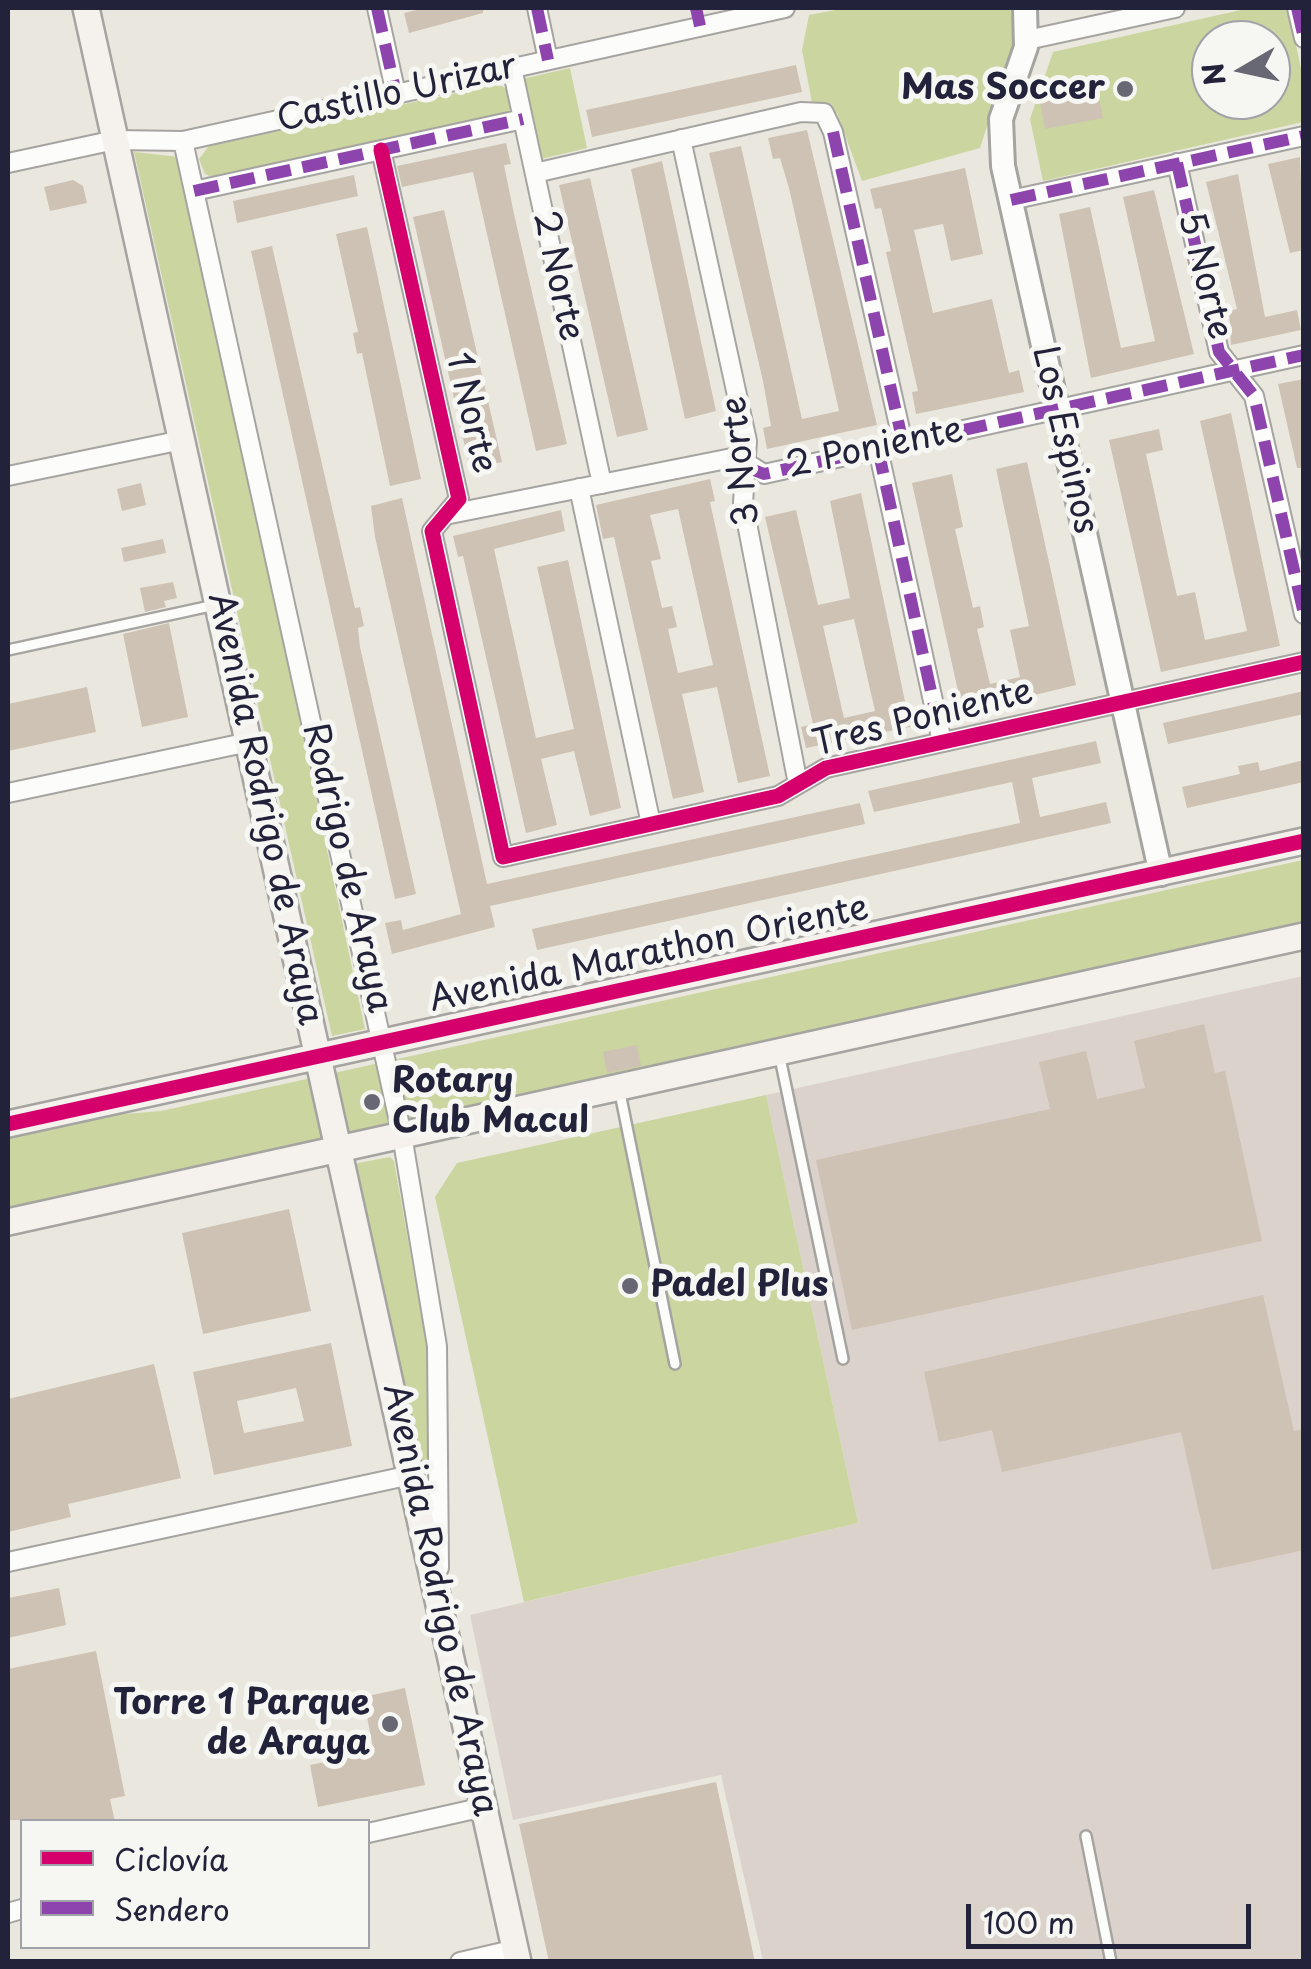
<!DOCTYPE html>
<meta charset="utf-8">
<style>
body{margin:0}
#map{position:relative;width:1311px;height:1969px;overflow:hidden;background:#eae8de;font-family:"Playpen Sans",sans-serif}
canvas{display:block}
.frame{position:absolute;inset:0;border:10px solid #22223b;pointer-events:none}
.legend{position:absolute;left:20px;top:1819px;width:350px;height:130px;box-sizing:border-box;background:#f6f6f2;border:2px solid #a1a1a9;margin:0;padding:12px 18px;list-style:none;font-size:30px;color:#22223b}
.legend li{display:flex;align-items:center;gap:20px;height:50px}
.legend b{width:50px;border:2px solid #a1a1a9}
.north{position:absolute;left:1191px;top:20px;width:100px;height:100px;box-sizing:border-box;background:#f6f6f2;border:2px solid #a1a1a9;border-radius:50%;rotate:261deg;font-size:28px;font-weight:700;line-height:40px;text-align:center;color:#22223b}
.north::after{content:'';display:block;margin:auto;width:35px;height:45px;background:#686774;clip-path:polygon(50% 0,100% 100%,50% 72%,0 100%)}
.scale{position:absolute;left:966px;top:1904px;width:285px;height:45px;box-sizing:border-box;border:5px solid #22223b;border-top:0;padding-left:12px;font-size:30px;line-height:35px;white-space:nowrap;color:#22223b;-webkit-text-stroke:8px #f6f6f2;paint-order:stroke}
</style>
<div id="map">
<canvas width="1311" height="1969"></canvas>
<div class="frame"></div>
<ul class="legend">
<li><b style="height:12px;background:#d6006c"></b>Ciclovía</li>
<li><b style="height:12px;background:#8e44ad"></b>Sendero</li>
</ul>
<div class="north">N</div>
<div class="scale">100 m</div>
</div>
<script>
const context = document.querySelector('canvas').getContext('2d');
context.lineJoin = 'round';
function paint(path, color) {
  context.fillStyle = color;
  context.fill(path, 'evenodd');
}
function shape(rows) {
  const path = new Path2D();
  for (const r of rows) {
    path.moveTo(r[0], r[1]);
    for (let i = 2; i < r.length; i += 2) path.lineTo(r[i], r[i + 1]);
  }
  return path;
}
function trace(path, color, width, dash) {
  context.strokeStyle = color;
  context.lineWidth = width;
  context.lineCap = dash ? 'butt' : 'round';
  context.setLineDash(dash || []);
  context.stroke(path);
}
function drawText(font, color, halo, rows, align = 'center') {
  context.font = font + ' "Playpen Sans",sans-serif';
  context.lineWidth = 10;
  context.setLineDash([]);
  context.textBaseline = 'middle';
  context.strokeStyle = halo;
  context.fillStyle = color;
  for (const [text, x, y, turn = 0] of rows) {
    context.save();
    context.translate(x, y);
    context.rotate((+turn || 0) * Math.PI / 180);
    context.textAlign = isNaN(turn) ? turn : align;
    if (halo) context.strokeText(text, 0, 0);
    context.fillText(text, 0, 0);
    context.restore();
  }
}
const industrial = shape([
 [1303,976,1303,1961,763,1961,721,1775,513,1820,470,1615,858,1523,766,1095]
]);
const green = shape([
 [846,8,1010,8,1016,36,980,148,862,181,837,113,812,103,802,50,809,15],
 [1250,8,1288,8,1303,78,1303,122,1043,181,1030,119,1053,52],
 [1211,40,1271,40,1271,100,1211,100],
 [570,68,587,148,537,160,522,79],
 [498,84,507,89,512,106,506,114,217,179,205,174,199,159,209,146],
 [134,152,180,157,365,1029,332,1036],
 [1303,860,1303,927,8,1217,8,1135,89,1117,161,1111],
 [766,1095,858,1523,524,1602,435,1197,457,1163],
 [390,1157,394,1161,426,1342,432,1472,421,1474,353,1170,358,1163]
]);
const building = shape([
 [425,8,483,8,483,13,409,33,404,13],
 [796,65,802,92,592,137,586,110],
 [1098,92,1103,118,1045,129,1040,103],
 [807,130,877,425,767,449,763,428,771,426,763,381,709,153,741,146,802,419,839,411,789,188,780,158,773,159,768,138],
 [506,143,511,164,504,165,514,214,567,444,536,451,473,172,402,187,397,166],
 [1300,157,1304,250,1290,253,1268,164],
 [662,161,716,411,685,419,631,169],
 [965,168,983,254,951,261,943,224,914,230,933,313,992,299,1009,373,1019,370,1024,392,916,414,912,392,918,391,886,252,891,251,881,208,875,209,870,189],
 [1238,174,1265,317,1297,310,1301,330,1231,345,1229,311,1237,309,1206,182],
 [354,175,358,196,237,223,233,201],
 [590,178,648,430,617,437,559,185],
 [73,180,83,186,87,203,50,211,44,187],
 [1154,190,1194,354,1091,378,1059,214,1090,207,1121,348,1155,341,1123,197],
 [444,210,502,462,470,469,413,217],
 [367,227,421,479,390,486,362,353,357,354,353,333,358,332,336,234],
 [272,246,355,608,360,607,364,626,358,628,360,647,416,894,395,899,251,251],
 [1304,379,1304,468,1297,468,1278,384],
 [1231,413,1280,646,1161,672,1109,440,1159,429,1163,450,1146,454,1167,551,1177,596,1195,592,1205,640,1247,631,1200,421],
 [1027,462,1076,685,956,714,952,693,958,691,912,483,952,474,963,527,955,529,973,608,980,606,984,627,977,629,990,684,1020,677,1010,630,1029,626,996,469],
 [710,479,715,501,710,502,770,776,738,783,717,687,682,694,704,792,673,799,614,537,603,539,596,505],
 [678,509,713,665,678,673,668,629,677,627,672,606,662,608,651,561,661,559,650,515],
 [141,483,146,505,122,511,117,489],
 [861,493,906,706,910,705,915,726,806,748,801,727,813,724,765,517,796,510,818,605,850,598,830,501],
 [854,619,875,711,844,718,823,626],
 [402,498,487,884,860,803,865,824,490,906,495,927,392,954,385,923,401,920,403,930,461,914,375,537,371,506],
 [561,510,565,531,494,549,536,738,574,729,537,567,568,560,621,808,590,816,574,751,541,759,557,825,526,833,463,556,458,557,453,536],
 [163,539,166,553,124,562,121,548],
 [173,582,177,598,164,601,166,607,145,612,140,588],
 [169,623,188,717,142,727,123,634],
 [87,687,96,732,8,751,8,704],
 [1304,691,1304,714,1168,744,1163,723],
 [1096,741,1101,763,1032,778,1040,817,1106,802,1111,823,537,950,532,929,1020,823,1012,782,874,812,868,791],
 [1304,760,1304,782,1187,808,1182,787,1240,774,1238,766,1258,762,1260,771],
 [1204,1024,1215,1073,1225,1071,1262,1241,852,1330,816,1160,1050,1109,1039,1062,1086,1051,1097,1099,1145,1088,1134,1041],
 [637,1045,641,1066,607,1073,603,1052],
 [289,1209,311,1311,203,1334,182,1233],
 [1263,1295,1294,1431,1304,1429,1304,1550,1212,1570,1181,1432,1002,1472,992,1430,939,1442,924,1372],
 [331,1343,352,1446,214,1475,193,1372],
 [296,1388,304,1421,244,1433,237,1401],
 [154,1364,181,1478,68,1504,71,1517,8,1532,8,1399],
 [59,1588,66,1625,8,1638,8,1598],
 [96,1651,125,1796,110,1799,115,1822,8,1820,8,1669],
 [405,1688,425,1785,318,1807,310,1765,374,1752,363,1697],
 [716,1782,755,1962,549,1962,519,1824]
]);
const service = shape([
 [8,650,215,605],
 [779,1053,843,1359],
 [619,1088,675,1364],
 [1086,1836,1111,1962]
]);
const minor = shape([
 [377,8,396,94],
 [537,8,548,60],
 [1297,8,1304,38],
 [1027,40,1175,8],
 [512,68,602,484],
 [681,139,747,441,743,503,798,784],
 [183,141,402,1135,437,1346,439,1568],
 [381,150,459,499,432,531,503,857,778,796,826,768,1304,662],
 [8,163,115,140,183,141,785,8],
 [1177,163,1219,352,1254,396,1304,614],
 [535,173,801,112,824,113,833,132,903,443],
 [194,191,523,119],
 [1011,200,1304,136],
 [878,449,942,742],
 [8,476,182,440],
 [579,488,651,824],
 [450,514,737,457,764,474,1304,355],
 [8,793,249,742],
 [8,1562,411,1475],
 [368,1833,484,1807],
 [8,1913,22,1909],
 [460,1962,516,1949]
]);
const tertiary = shape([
 [1025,8,1026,47,1001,119,1003,166,1161,874]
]);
const secondary = shape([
 [86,8,518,1962],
 [8,1124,1304,841],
 [8,1222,1304,936]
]);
const quiet = shape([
 [377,8,396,94],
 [537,8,548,60],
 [696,8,700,26],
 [1297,8,1304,38],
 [833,132,903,443],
 [1177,163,1219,352,1254,396,1304,614],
 [194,191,523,119],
 [1011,200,1304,136],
 [878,449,942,742],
 [746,467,764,474,1304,355]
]);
const cycleway = shape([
 [381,150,459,499,432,531,503,857,778,796,826,768,1304,662],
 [8,1124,1304,841]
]);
const markers = [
 [1125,89,10,"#686774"],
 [372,1102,10,"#686774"],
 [630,1286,10,"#686774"],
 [390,1724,10,"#686774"]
];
const poiNames = [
 ["Mas Soccer",1105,89],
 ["Rotary",392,1082,"left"],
 ["Club Macul",392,1122,"left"],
 ["Padel Plus",650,1286,"left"],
 ["Torre 1 Parque",370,1704],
 ["de Araya",370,1744]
];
const streetNames = [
 ["Castillo Urizar",397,94,-13],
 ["2 Norte",557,276,78],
 ["5 Norte",1204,276,76],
 ["1 Norte",470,413,77],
 ["Los Espinos",1064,440,77],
 ["2 Poniente",875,449,-12],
 ["3 Norte",742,461,-96],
 ["Tres Poniente",923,719,-14],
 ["Avenida Rodrigo de Araya",264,809,78],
 ["Rodrigo de Araya",346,868,77],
 ["Avenida Marathon Oriente",649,955,-12],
 ["Avenida Rodrigo de Araya",439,1600,78]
];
paint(industrial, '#dcd2cc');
paint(green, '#cbd59f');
paint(building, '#cec2b4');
trace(service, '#a5a4a1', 14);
trace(minor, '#a5a4a1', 22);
trace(tertiary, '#a5a4a1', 28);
trace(secondary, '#a5a4a1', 30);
trace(service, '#fcfcfa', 9);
trace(minor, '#fcfcfa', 18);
trace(tertiary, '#fcfcfa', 22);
trace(secondary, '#f5f1ec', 25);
trace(quiet, '#8e44ad', 12, [25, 12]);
trace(cycleway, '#d6006c', 15);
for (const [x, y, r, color] of markers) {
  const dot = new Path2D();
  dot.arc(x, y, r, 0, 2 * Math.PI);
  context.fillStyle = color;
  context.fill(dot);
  trace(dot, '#f6f6f2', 4);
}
drawText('bold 35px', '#22223b', '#f6f6f2', poiNames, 'right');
drawText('35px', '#22223b', '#f6f6f2', streetNames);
</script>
